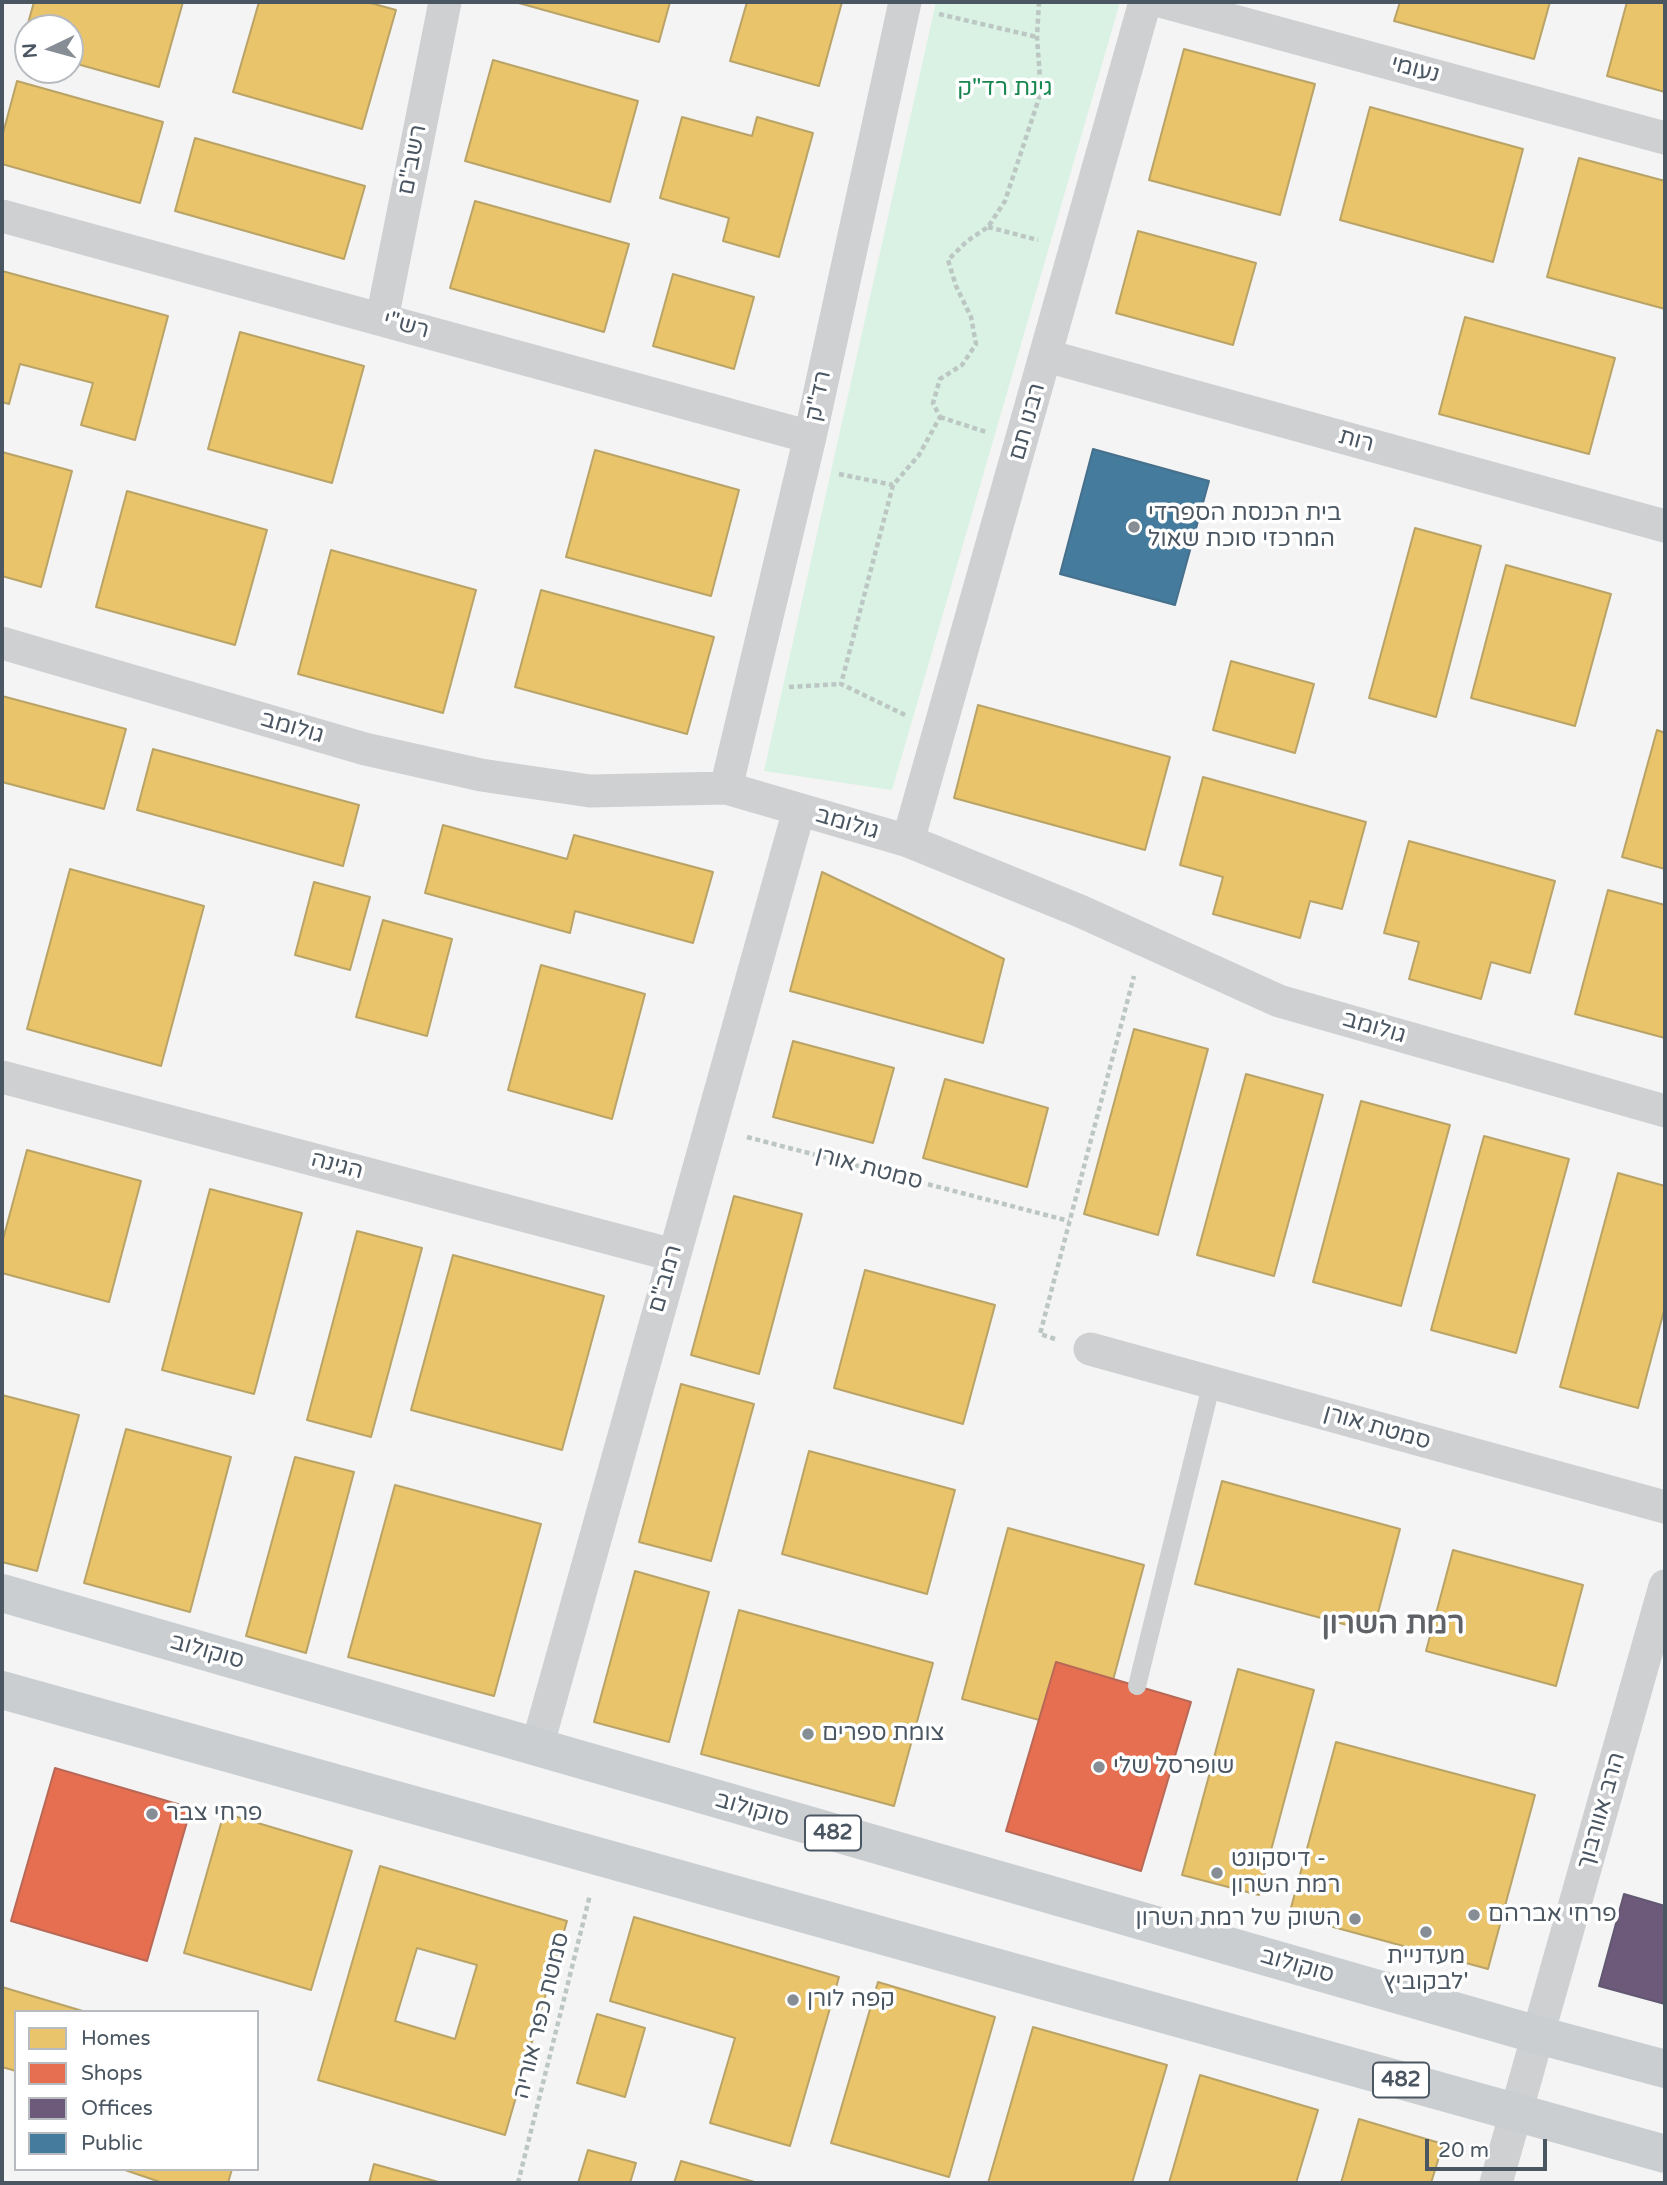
<!DOCTYPE html>
<meta charset="utf-8">
<style>
body{margin:0}
#map{position:relative;width:1667px;height:2185px;overflow:hidden;background:#f4f4f4;font-family:"Varela Round",sans-serif}
canvas{display:block}
.frame{position:absolute;inset:0;border:4px solid #4a5661;pointer-events:none}
.legend{position:absolute;left:14px;top:2010px;width:245px;height:161px;box-sizing:border-box;background:#fff;border:2px solid #b7bbc0;margin:0;padding:9px 12px;list-style:none;font-size:21px;color:#4a5661}
.legend li{display:flex;align-items:center;gap:14px;height:35px}
.legend b{width:35px;border:2px solid #b7bbc0}
.north{position:absolute;left:14px;top:14px;width:70px;height:70px;box-sizing:border-box;background:#fff;border:2px solid #b7bbc0;border-radius:50%;rotate:265deg;font-size:19px;font-weight:700;line-height:28px;text-align:center;color:#4a5661}
.north::after{content:'';display:block;margin:auto;width:24px;height:32px;background:#868d94;clip-path:polygon(50% 0,100% 100%,50% 72%,0 100%)}
.scale{position:absolute;left:1425px;top:2139px;width:122px;height:32px;box-sizing:border-box;border:4px solid #4a5661;border-top:0;padding-left:9px;font-size:21px;line-height:24px;white-space:nowrap;color:#4a5661;-webkit-text-stroke:5px #fff;paint-order:stroke}
</style>
<div id="map">
<canvas width="1667" height="2185"></canvas>
<div class="frame"></div>
<ul class="legend">
<li><b style="height:19px;background:#e9c46a"></b>Homes</li>
<li><b style="height:19px;background:#e76f51"></b>Shops</li>
<li><b style="height:19px;background:#6d597a"></b>Offices</li>
<li><b style="height:19px;background:#457b9d"></b>Public</li>
</ul>
<div class="north">N</div>
<div class="scale">20 m</div>
</div>
<script>
const context = document.querySelector('canvas').getContext('2d');
context.lineJoin = 'round';
function paint(path, color) {
  context.fillStyle = color;
  context.fill(path, 'evenodd');
}
function shape(rows) {
  const path = new Path2D();
  for (const r of rows) {
    path.moveTo(r[0], r[1]);
    for (let i = 2; i < r.length; i += 2) path.lineTo(r[i], r[i + 1]);
  }
  return path;
}
function trace(path, color, width, dash) {
  context.strokeStyle = color;
  context.lineWidth = width;
  context.lineCap = dash ? 'butt' : 'round';
  context.setLineDash(dash || []);
  context.stroke(path);
}
function drawText(font, color, halo, rows, align = 'center') {
  context.font = font + ' "Varela Round",Heebo,sans-serif';
  context.lineWidth = 7;
  context.setLineDash([]);
  context.textBaseline = 'middle';
  context.strokeStyle = halo;
  context.fillStyle = color;
  for (const [text, x, y, turn = 0] of rows) {
    context.save();
    context.translate(x, y);
    context.rotate((+turn || 0) * Math.PI / 180);
    context.textAlign = isNaN(turn) ? turn : align;
    if (halo) context.strokeText(text, 0, 0);
    context.fillText(text, 0, 0);
    context.restore();
  }
}
const green = shape([
 [936,2,1120,2,892,790,764,771]
]);
const homes = shape([
 [34,2,183,2,159,87,70,62,70,28,28,28,28,50,21,48,34,2],
 [259,2,367,2,396,10,362,129,233,92,259,2],
 [515,2,670,2,659,42,515,2],
 [747,2,842,2,819,86,730,61,747,2],
 [1400,2,1550,2,1534,59,1394,21,1400,2],
 [1627,2,1665,2,1665,92,1607,76,1627,2],
 [1184,49,1315,84,1280,215,1149,180,1184,49],
 [493,60,638,101,610,202,465,161,493,60],
 [17,81,163,122,140,203,2,164,2,137,17,81],
 [1370,107,1523,149,1493,262,1340,220,1370,107],
 [682,117,752,136,757,117,813,133,779,257,723,241,729,218,660,198,682,117],
 [195,138,365,186,344,259,175,211,195,138],
 [1579,158,1665,181,1665,309,1547,277,1579,158],
 [475,201,629,244,604,332,450,288,475,201],
 [1138,231,1256,263,1233,345,1116,313,1138,231],
 [2,271,168,316,135,440,81,425,93,383,20,364,9,404,2,402,2,271],
 [673,274,754,297,734,369,653,346,673,274],
 [1465,317,1615,358,1589,454,1439,414,1465,317],
 [240,332,364,366,332,483,208,449,240,332],
 [595,450,739,490,711,596,566,557,595,450],
 [2,452,72,471,41,587,2,576,2,452],
 [127,491,267,530,235,645,96,607,127,491],
 [1415,528,1481,546,1436,717,1369,698,1415,528],
 [331,550,476,590,443,713,298,674,331,550],
 [1506,565,1611,594,1575,726,1471,698,1506,565],
 [541,590,714,637,687,734,515,687,541,590],
 [1231,661,1314,684,1295,753,1213,730,1231,661],
 [2,696,126,729,104,809,2,782,2,696],
 [978,705,1170,757,1145,850,954,798,978,705],
 [1657,730,1665,733,1665,869,1622,857,1657,730],
 [153,749,359,805,343,866,137,810,153,749],
 [1203,777,1366,822,1342,909,1310,901,1300,938,1213,914,1223,877,1180,865,1203,777],
 [443,825,567,859,574,835,713,872,693,943,575,911,570,933,425,893,443,825],
 [1409,841,1555,881,1530,973,1491,962,1481,999,1409,979,1419,942,1384,933,1409,841],
 [70,869,204,906,161,1066,27,1029,70,869],
 [822,872,1004,959,983,1043,790,991,822,872],
 [314,882,370,897,350,970,295,955,314,882],
 [1608,890,1665,905,1665,1038,1575,1014,1608,890],
 [383,920,452,939,427,1036,356,1017,383,920],
 [541,965,645,994,612,1119,508,1090,541,965],
 [1134,1029,1208,1049,1158,1235,1084,1214,1134,1029],
 [793,1041,894,1068,873,1143,773,1117,793,1041],
 [1246,1074,1323,1095,1274,1276,1197,1255,1246,1074],
 [945,1079,1048,1108,1027,1187,923,1158,945,1079],
 [1361,1101,1450,1125,1401,1306,1313,1282,1361,1101],
 [1484,1136,1569,1159,1516,1353,1431,1330,1484,1136],
 [27,1150,141,1181,109,1302,2,1273,2,1243,27,1150],
 [1618,1173,1665,1186,1665,1307,1638,1408,1560,1387,1618,1173],
 [210,1189,302,1213,254,1394,162,1370,210,1189],
 [734,1196,802,1214,759,1374,691,1355,734,1196],
 [357,1231,422,1248,371,1437,307,1420,357,1231],
 [453,1255,604,1296,562,1450,411,1410,453,1255],
 [865,1270,995,1305,963,1424,834,1388,865,1270],
 [681,1384,754,1404,711,1561,639,1542,681,1384],
 [2,1395,79,1415,37,1571,2,1562,2,1395],
 [126,1429,231,1457,190,1612,84,1583,126,1429],
 [809,1451,955,1490,927,1594,782,1554,809,1451],
 [295,1457,354,1472,306,1653,246,1636,295,1457],
 [1222,1481,1400,1529,1373,1632,1195,1584,1222,1481],
 [395,1485,541,1524,494,1696,348,1657,395,1485],
 [1008,1528,1144,1565,1098,1736,962,1699,1008,1528],
 [1453,1550,1583,1585,1556,1686,1426,1651,1453,1550],
 [635,1571,709,1592,669,1742,594,1722,635,1571],
 [739,1610,933,1663,894,1806,701,1754,739,1610],
 [1238,1669,1314,1690,1259,1895,1182,1875,1238,1669],
 [1336,1742,1535,1795,1488,1969,1289,1915,1336,1742],
 [224,1813,352,1851,311,1990,184,1953,224,1813],
 [380,1866,567,1921,505,2135,318,2080,380,1866],
 [417,1948,477,1965,455,2039,395,2021,417,1948],
 [634,1917,839,1977,790,2146,710,2123,735,2038,610,2001,634,1917],
 [878,1982,995,2017,949,2177,831,2143,878,1982],
 [2,1987,86,2012,16,2012,16,2071,2,2067,2,1987],
 [597,2014,645,2028,625,2097,577,2083,597,2014],
 [1033,2027,1167,2065,1132,2183,988,2183,1033,2027],
 [1200,2075,1318,2110,1296,2183,1169,2183,1200,2075],
 [1359,2119,1443,2144,1431,2183,1341,2183,1359,2119],
 [588,2150,636,2163,630,2183,578,2183,588,2150],
 [681,2161,758,2183,674,2183,681,2161],
 [374,2164,442,2183,369,2183,374,2164],
 [122,2169,232,2169,228,2183,163,2183,122,2169]
]);
const shops = shape([
 [1056,1662,1191,1702,1141,1871,1006,1831,1056,1662],
 [55,1768,191,1808,147,1961,11,1921,55,1768]
]);
const offices = shape([
 [1624,1894,1665,1906,1665,2004,1599,1986,1624,1894]
]);
const public = shape([
 [1093,449,1209,481,1175,605,1060,574,1093,449]
]);
const path = shape([
 [939,14,1037,37],
 [988,227,1038,240],
 [940,417,986,432],
 [839,474,893,485],
 [789,687,841,684],
 [905,715,841,684,893,485,919,455,940,417,933,403,940,379,962,365,976,344,971,317,956,286,948,260,967,241,988,227,1005,201,1041,92,1037,37,1039,2],
 [747,1137,1069,1221],
 [1055,1339,1040,1334,1134,976],
 [518,2183,590,1895]
]);
const service = shape([
 [1137,1686,1212,1382]
]);
const minor = shape([
 [1164,2,1665,138],
 [2,216,810,437],
 [382,319,445,2],
 [1047,356,1665,526],
 [2,643,365,749,481,775,590,791,726,788,908,841,1080,911,1279,1001,1665,1111],
 [726,788,810,437,905,2],
 [908,841,1145,2],
 [2,1077,673,1255],
 [1090,1349,1665,1507],
 [537,1747,799,810],
 [1496,2183,1665,1586]
]);
const primary = shape([
 [2,1593,1538,2035,1665,2069],
 [2,1690,1665,2154]
]);
const markers = [
 [1134,527,7,"#868d94"],
 [808,1734,7,"#868d94"],
 [1099,1767,7,"#868d94"],
 [152,1814,7,"#868d94"],
 [1217,1873,7,"#868d94"],
 [1474,1915,7,"#868d94"],
 [1355,1919,7,"#868d94"],
 [1426,1932,7,"#868d94"],
 [793,2000,7,"#868d94"]
];
const shields = [
 [833,1833,56],
 [1401,2080,56]
];
const shieldNames = [
 ["482",833,1833],
 ["482",1401,2080]
];
const streetNames = [
 ["נעומי",1415,70,15],
 ["רשב\"ם",413,160,-79],
 ["רש\"י",406,326,15],
 ["רד\"ק",819,396,-78],
 ["רבנו תם",1028,422,-74],
 ["רות",1356,441,15],
 ["גולומב",292,728,16],
 ["גולומב",847,824,16],
 ["גולומב",1374,1028,16],
 ["הגינה",337,1166,15],
 ["סמטת אורן",869,1169,15],
 ["רמב\"ם",666,1279,-74],
 ["סמטת אורן",1377,1428,16],
 ["סוקולוב",207,1652,16],
 ["סוקולוב",752,1810,16],
 ["הרב אוורבוך",1602,1811,-74],
 ["סוקולוב",1297,1966,16],
 ["סמטת כפר אוריה",542,2016,-76]
];
const parkNames = [
 ["גינת רד\"ק",1005,89]
];
const poiNames = [
 ["בית הכנסת הספרדי",1148,514],
 ["המרכזי סוכת שאול",1148,540],
 ["צומת ספרים",822,1734],
 ["שופרסל שלי",1113,1767],
 ["פרחי צבר",166,1814],
 ["דיסקונט -",1231,1860],
 ["רמת השרון",1231,1886],
 ["פרחי אברהם",1488,1915],
 ["השוק של רמת השרון",1341,1919,"right"],
 ["מעדניית",1426,1957,"center"],
 ["לבקוביץ'",1426,1983,"center"],
 ["קפה לורן",807,2000]
];
const districtNames = [
 ["רמת השרון",1393,1625]
];
paint(green, '#d9f2e3');
paint(homes, '#e9c46a');
trace(homes, '#b9a367', 2);
paint(shops, '#e76f51');
trace(shops, '#b86856', 2);
paint(offices, '#6d597a');
trace(offices, '#625872', 2);
paint(public, '#457b9d');
trace(public, '#46708b', 2);
trace(path, '#bcc7c4', 4.5, [5, 3.5]);
trace(service, '#ced0d2', 18);
trace(minor, '#ced0d2', 33);
trace(primary, '#caced1', 38);
for (const [x, y, r, color] of markers) {
  const dot = new Path2D();
  dot.arc(x, y, r, 0, 2 * Math.PI);
  context.fillStyle = color;
  context.fill(dot);
  trace(dot, '#fff', 2.5);
}
for (const [x, y, w] of shields) {
  const box = new Path2D();
  box.roundRect(x - w / 2, y - 17.5, w, 35, 5);
  context.fillStyle = '#fff';
  context.fill(box);
  trace(box, '#4a5661', 2);
}
drawText('bold 21px', '#4a5661', null, shieldNames);
drawText('23px', '#4a5661', '#fff', streetNames);
drawText('23px', '#17864f', '#fff', parkNames);
drawText('23px', '#4a5661', '#fff', poiNames, 'left');
drawText('bold 30px', '#5f6368', '#fff', districtNames);
</script>
